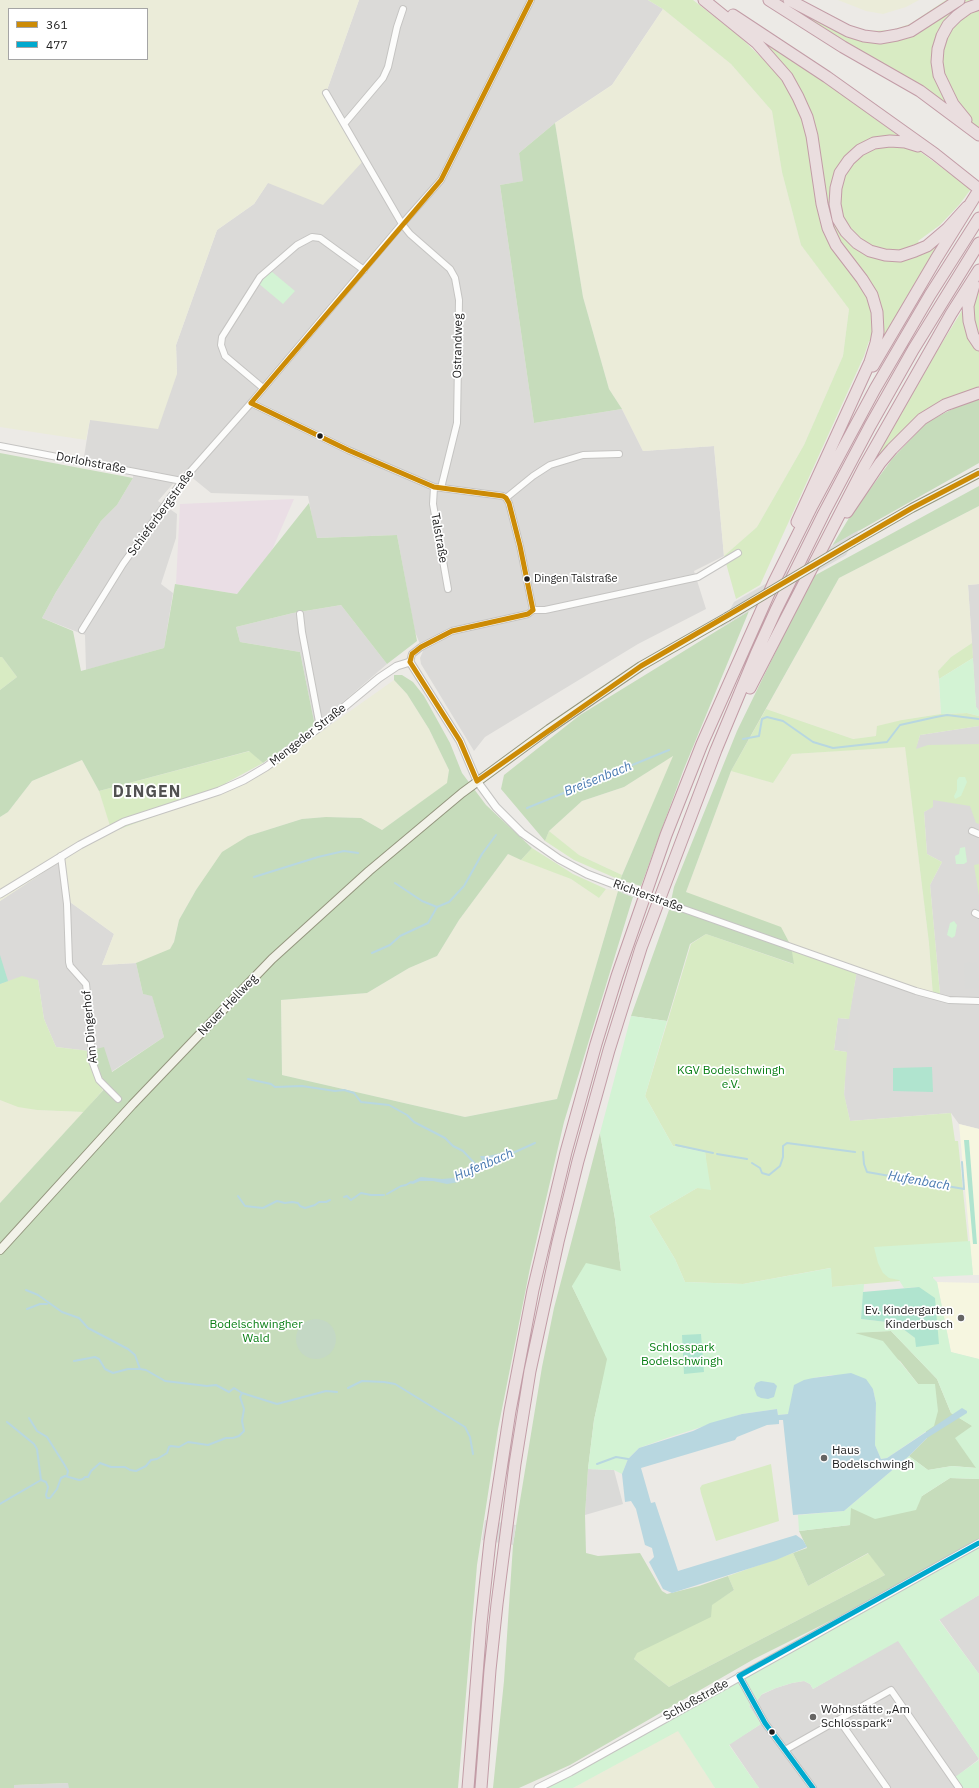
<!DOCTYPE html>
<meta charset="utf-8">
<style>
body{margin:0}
#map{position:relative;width:979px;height:1788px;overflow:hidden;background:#eceae6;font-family:"IBM Plex Sans",sans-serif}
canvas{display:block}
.legend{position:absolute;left:8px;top:8px;width:140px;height:52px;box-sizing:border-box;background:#fff;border:1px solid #a5a5a5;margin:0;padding:5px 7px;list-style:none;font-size:12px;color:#1e1e1e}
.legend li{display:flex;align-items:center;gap:8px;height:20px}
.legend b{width:20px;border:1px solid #a5a5a5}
</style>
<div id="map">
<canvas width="979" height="1788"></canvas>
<ul class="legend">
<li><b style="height:5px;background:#cc8b06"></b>361</li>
<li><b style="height:5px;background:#00a9ce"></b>477</li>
</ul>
</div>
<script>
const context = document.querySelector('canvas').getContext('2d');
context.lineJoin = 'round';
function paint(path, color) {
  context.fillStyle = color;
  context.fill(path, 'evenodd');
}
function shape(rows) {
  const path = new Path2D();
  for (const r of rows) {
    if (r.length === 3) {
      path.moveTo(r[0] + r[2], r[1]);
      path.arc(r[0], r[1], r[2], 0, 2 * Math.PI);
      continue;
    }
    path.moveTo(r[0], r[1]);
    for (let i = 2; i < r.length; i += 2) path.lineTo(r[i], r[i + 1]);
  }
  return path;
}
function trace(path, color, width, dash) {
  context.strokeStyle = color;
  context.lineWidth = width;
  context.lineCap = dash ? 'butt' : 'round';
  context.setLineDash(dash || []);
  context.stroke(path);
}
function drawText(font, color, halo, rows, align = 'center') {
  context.font = font + ' "IBM Plex Sans",sans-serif';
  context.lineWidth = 3.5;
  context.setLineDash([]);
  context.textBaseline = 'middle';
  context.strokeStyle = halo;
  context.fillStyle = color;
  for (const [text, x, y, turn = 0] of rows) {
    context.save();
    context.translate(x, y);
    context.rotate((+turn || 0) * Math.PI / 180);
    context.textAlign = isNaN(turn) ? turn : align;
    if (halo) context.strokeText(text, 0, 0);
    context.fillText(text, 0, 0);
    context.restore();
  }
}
const residential = shape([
 [359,0,648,0,663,9,612,85,555,123,519,153,524,181,500,185,534,423,622,409,643,451,714,446,724,556,694,571,706,609,638,644,485,737,474,751,421,664,420,658,423,651,415,632,397,535,316,538,308,496,211,493,184,471,158,501,177,514,176,538,161,584,173,593,164,648,86,670,85,635,42,618,56,592,101,521,117,505,133,478,134,468,84,457,90,419,177,374,176,345,217,230,254,204,326,93],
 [979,584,979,711,976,707,968,585],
 [341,605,387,664,315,726,300,652,240,642,236,627,293,613],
 [979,726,979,1129,959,1124,951,1113,850,1121,844,1095,848,1022,857,970,940,994,930,885,942,862,927,854,924,812,933,806,931,782,915,750,920,735],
 [64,858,70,902,114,934,102,965,136,963,143,994,152,995,164,1037,111,1072,89,1051,56,1047,44,1019,38,980,0,984,0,901],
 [979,1595,979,1674,939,1619],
 [898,1640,979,1759,956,1777,963,1788,759,1788,729,1744,761,1724,749,1706,757,1701,761,1695,776,1688,792,1683,804,1681,810,1684,813,1689]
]);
const industrial = shape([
 [294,499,272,550,237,594,176,584,180,504]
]);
const education = shape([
 [959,1124,979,1129,979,1275,973,1275],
 [937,1282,979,1283,979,1359,951,1352]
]);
const religious = shape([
 [977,962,979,988,965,989,964,963],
 [838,1018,849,1019,847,1052,834,1050],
 [588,1469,614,1470,623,1504,585,1515],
 [69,1783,69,1788,14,1788,14,1785]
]);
const farmland = shape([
 [0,0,359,0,326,93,364,160,323,205,268,183,254,204,217,230,176,345,177,374,158,429,90,420,86,440,0,427],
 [9,9,147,9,147,59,9,59],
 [838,0,919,0,906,7,883,14,866,11],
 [663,9,731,64,772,111,782,172,801,245,849,309,843,356,804,445,757,527,724,556,714,446,643,451,622,409,609,389,583,297,555,123,612,85],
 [979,506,979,584,968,585,972,643,951,657,938,671,941,714,902,720,876,736,853,739,766,709,839,578],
 [394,680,407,694,429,729,449,770,448,783,382,830,361,818,326,817,302,819,248,836,196,890,179,920,174,942,170,950,136,963,102,965,114,934,70,902,64,859,0,901,0,817,8,812,32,781,82,760,99,791,113,832,249,781,267,770],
 [905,746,929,943,933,996,791,946,686,892,731,771,773,783,792,754],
 [674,755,622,875,579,855,549,831,582,801,624,787],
 [508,854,571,879,599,898,606,889,618,891,557,1099,465,1117,282,1075,281,1000,367,993,409,968,437,956,459,920],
 [0,1100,37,1110,84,1112,0,1203],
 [678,1730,715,1788,573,1788]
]);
const grass = shape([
 [648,0,693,0,738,35,768,64,786,68,752,32,807,69,971,189,959,205,940,225,918,241,925,252,940,244,907,296,880,345,869,341,864,356,760,585,736,599,724,556,757,527,804,445,843,356,849,309,801,245,782,172,772,111,731,64,663,9],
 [946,0,979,0,979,130,913,81,828,31,790,6,867,31,892,30,910,24],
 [979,283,979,388,931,408,860,486,937,351],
 [972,643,973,658,939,679,938,671,951,657],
 [0,657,2,657,17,677,0,690],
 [766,709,853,739,876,736,877,726,902,720,941,714,967,713,979,716,979,726,920,735,916,749,928,745,979,744,979,824,976,823,970,806,933,800,933,807,924,812,927,854,942,862,930,885,940,994,933,996,929,943,905,747,792,754,773,783,731,771],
 [250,751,263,763,226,783,227,790,112,832,99,791],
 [549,831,579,855,622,875,620,880,574,860,545,841],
 [532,848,573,874,606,889,599,898,571,879,521,860],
 [979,864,979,896,974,865],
 [706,934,793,964,791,946,857,970,849,1019,838,1018,834,1050,847,1052,844,1094,850,1121,951,1113,955,1141,958,1141,969,1251,933,1274,933,1278,832,1287,830,1268,743,1284,685,1282,675,1259,649,1216,697,1188,708,1180,705,1152,673,1146,645,1096,691,944],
 [22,976,38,980,44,1019,56,1047,89,1051,93,1073,103,1090,84,1112,37,1110,18,1107,0,1100,0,984],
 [771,1464,779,1521,716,1541,701,1493,700,1488,702,1485],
 [793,1553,808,1586,869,1553,885,1575,669,1687,634,1659,636,1653,734,1590,728,1576]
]);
const forest = shape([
 [555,123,583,297,609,389,622,409,534,423,500,185,523,181,519,153],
 [979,398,979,463,832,546,849,518,892,459,927,422,968,401],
 [0,453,133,478,117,505,101,521,56,592,42,618,73,631,81,671,164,648,175,584,237,594,309,503,317,538,397,535,417,641,387,664,341,605,293,613,236,627,240,642,300,652,315,726,263,763,249,751,99,791,82,760,32,781,8,812,0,817,0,690,17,677,2,657,0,657],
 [979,486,979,506,839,578,731,771,686,892,781,927,791,946,794,964,706,934,690,944,667,1021,631,1016,669,910,674,887,737,731,812,577],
 [749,611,683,771,641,886,620,880,673,756,624,787,582,801,549,831,545,841,501,789,504,775,580,715],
 [394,675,402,675,413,682,424,696,450,743,462,773,486,805,532,848,521,860,508,854,459,920,437,956,409,968,367,993,281,1000,282,1075,465,1117,557,1099,618,891,633,897,564,1122,530,1268,498,1429,477,1565,458,1788,69,1788,68,1783,14,1785,14,1788,0,1788,0,1203,108,1085,99,1074,92,1050,104,1047,112,1072,164,1037,152,996,143,994,136,963,170,949,174,942,179,920,196,890,222,852,248,836,302,819,326,817,361,818,382,830,447,783,449,770,429,729,407,694,394,680],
 [600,1133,615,1219,621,1271,572,1286,608,1359,594,1420,588,1469,585,1515,586,1553,598,1556,640,1553,662,1591,667,1594,699,1586,728,1576,734,1590,712,1605,711,1617,637,1653,634,1659,669,1687,885,1575,868,1553,808,1586,793,1553,807,1548,799,1531,850,1525,850,1508,922,1496,950,1478,979,1479,979,1543,906,1583,754,1659,570,1765,519,1788,493,1788,504,1681,513,1545,518,1513,542,1367,554,1308],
 [891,1331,937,1379,951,1413,973,1426,977,1468,952,1466,928,1470,909,1456,927,1438,918,1384,900,1361,853,1332]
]);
const cemetery = shape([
 [316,1339,20]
]);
const park = shape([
 [271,271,295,291,283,304,258,283,260,279],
 [973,658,976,707,979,711,979,716,967,713,941,714,939,679],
 [959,777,965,777,967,782,961,796,955,799,954,796,957,790,957,780],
 [965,847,967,862,964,864,956,864,955,856,959,854,960,848],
 [954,921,957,925,955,936,952,938,947,935,950,923],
 [631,1016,667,1021,645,1096,673,1146,705,1152,711,1190,697,1188,649,1216,675,1259,685,1282,743,1284,831,1268,832,1287,864,1284,861,1319,895,1323,915,1338,919,1287,904,1288,899,1280,889,1278,883,1273,878,1263,874,1247,970,1241,973,1275,932,1277,937,1282,951,1352,979,1359,979,1479,950,1478,922,1496,916,1510,875,1519,851,1508,850,1525,799,1531,798,1515,844,1511,909,1456,928,1470,952,1466,976,1468,955,1438,972,1426,951,1413,937,1379,891,1331,855,1333,883,1341,918,1384,935,1384,938,1411,934,1426,887,1458,881,1459,875,1445,876,1403,873,1389,832,1375,813,1378,788,1414,778,1415,777,1409,742,1414,667,1438,639,1448,628,1459,622,1474,614,1470,588,1469,594,1420,607,1359,572,1286,586,1263,621,1271,615,1219,600,1133],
 [979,1547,979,1595,939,1620,979,1674,979,1759,898,1641,813,1689,810,1684,804,1681,792,1683,776,1688,762,1694,757,1701,749,1706,761,1724,729,1745,759,1788,715,1788,678,1731,573,1788,547,1788],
 [979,1760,979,1788,963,1788,955,1777]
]);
const pitch = shape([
 [0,955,8,981,0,984],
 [932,1067,933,1092,893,1091,893,1068],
 [964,1140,969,1140,977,1244,973,1244],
 [919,1287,935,1298,939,1344,916,1347,915,1338,895,1323,861,1319,863,1292],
 [701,1334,704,1372,684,1374,682,1335]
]);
const water = shape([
 [501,1153,506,1155,506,1159,491,1162,480,1170,476,1170,476,1168,483,1162,480,1156,488,1156],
 [421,1177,442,1179,463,1177,459,1182,447,1184,433,1181,420,1181,413,1184,409,1183],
 [851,1373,866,1379,873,1389,876,1403,875,1445,881,1459,887,1458,962,1408,967,1411,967,1413,927,1438,909,1456,844,1511,793,1515,783,1420,779,1420,779,1424,767,1425,737,1437,735,1440,641,1468,651,1503,655,1502,678,1571,796,1535,803,1540,807,1547,776,1560,672,1593,663,1589,649,1562,654,1557,652,1548,645,1545,636,1509,631,1501,625,1502,622,1474,628,1459,639,1448,693,1431,710,1423,742,1414,777,1409,778,1415,788,1414,794,1385,804,1380,813,1378],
 [761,1381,774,1383,777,1386,774,1397,768,1399,761,1398,757,1396,754,1388,756,1383]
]);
const pier = shape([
 [859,530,846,555,720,628,734,602],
 [626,883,680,903,676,912,622,893],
 [485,1520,516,1525,513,1545,482,1540]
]);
const stream = shape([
 [743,739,759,736,762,719,767,717,783,721,813,742,833,748,887,742,900,725,936,717,947,715,979,719],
 [527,808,669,750],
 [254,877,318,857,344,851,358,853],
 [395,883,422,901,437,907,449,902,464,886,482,854,496,835],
 [372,953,390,945,400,936,428,923,437,907],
 [248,1079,271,1084,275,1087,302,1086,335,1091,344,1090,354,1093,361,1102,389,1105,407,1115,414,1122,445,1138,453,1146,463,1151,479,1168],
 [676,1145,713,1153],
 [863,1152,864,1164,867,1172,964,1189,962,1162],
 [717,1154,747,1159],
 [504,1157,535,1143],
 [752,1163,760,1168,762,1173,769,1175,780,1166,783,1157,783,1146,787,1143,855,1152],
 [462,1178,467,1172,477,1169],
 [387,1194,401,1186,406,1185,411,1182],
 [238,1196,245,1206,263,1208,277,1201,285,1203,292,1202,298,1203,300,1206,305,1208,315,1205,319,1202,326,1202,330,1200],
 [344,1197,347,1196,351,1200,361,1193,371,1195,384,1195],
 [26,1290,38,1295,62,1312,79,1318,88,1328,128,1349,135,1355,140,1369,146,1370,165,1381,207,1386,216,1385,229,1392,234,1388,242,1393,277,1404,326,1391,337,1392],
 [27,1309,40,1304,47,1304],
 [74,1361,95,1357,99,1359,105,1369,113,1373,128,1369,140,1369],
 [348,1388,362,1381,384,1382,395,1384,465,1427,470,1437,473,1454],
 [29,1418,37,1431,47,1437,64,1464,68,1471,67,1476],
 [7,1422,34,1444,37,1449,41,1480],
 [597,1464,616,1457,628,1459],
 [0,1504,41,1480,46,1482,48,1487,46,1495,47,1498,50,1498,57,1489,61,1478,65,1476,79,1480,83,1479,85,1477,88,1477,91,1471,100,1463,111,1467,125,1467,130,1470,136,1471,146,1466,151,1460,157,1459,167,1453,169,1447,171,1446,179,1447,188,1442,208,1445,226,1438,233,1438,239,1436,244,1431,242,1421,244,1409,240,1397,242,1393]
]);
const minor = shape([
 [326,93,402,224,410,234,450,269,455,278,459,300,457,423,441,488],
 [344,124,383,78,388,67,397,27,403,9],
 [263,388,225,356,221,345,222,337,260,277,297,245,312,237,320,238,364,270],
 [251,403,348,450,434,487,503,496,506,498,509,503,520,546,533,610],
 [0,446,182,481],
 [434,487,433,504,448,589],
 [506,498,533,476,550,465,583,455,619,454],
 [300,614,302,632,320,727],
 [82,630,123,564,182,481,251,403,402,224,441,180,531,0],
 [410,662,412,654,421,647,452,631,528,614,533,610,545,610,698,577,738,553],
 [972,831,979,834],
 [61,856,67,904,69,962,70,966,86,984,91,1029,91,1058,99,1080,118,1099],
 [678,907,916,991,949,1000,979,1001],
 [975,913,979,915],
 [739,1676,765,1723,813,1788],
 [839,1720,887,1788],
 [785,1750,891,1690,959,1788]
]);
const tertiary = shape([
 [0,894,80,845,124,822,219,791,244,780,266,767,320,727,379,678,397,666,410,662,460,741,477,781,496,807,522,833,559,859,587,874,624,888],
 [538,1788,570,1772,979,1543]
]);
const secondary = shape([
 [853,542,912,508,979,473],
 [0,1250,132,1105,221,1012,272,959,369,871,462,793,549,729,641,666,727,617]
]);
const motorway = shape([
 [704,0,757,43,787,77,798,97,807,117,812,136,822,204,828,228,836,245,862,279,872,295,877,312,878,332,876,343,870,362,797,522],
 [769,0,843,47,920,91,979,135],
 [789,0,848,31,864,36,880,38,897,35,911,31,959,0],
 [733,15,827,77,935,154,979,189],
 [966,120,953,104,939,75,937,62,938,49,942,36,948,25,957,16,968,8,979,4],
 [918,146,905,142,890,141,874,143,860,150,849,160,840,173,836,188,835,204,838,219,846,232,857,243,870,251,885,255,900,256,915,251,927,246,947,229,967,207],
 [974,285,968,306,969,321,973,336,979,345],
 [873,366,936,259,979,190],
 [847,512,880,463,892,449,922,419,945,405,979,393],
 [750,688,864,467,951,314,979,270],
 [468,1788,481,1624,490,1541,510,1411,533,1290,566,1152,596,1044,617,976,666,835,702,744,774,582,811,508,875,389,930,295,979,218],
 [481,1788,490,1670,497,1604,515,1464,530,1371,558,1242,578,1161,609,1050,641,948,716,750,756,654,776,610,824,513,870,426,913,350,979,243]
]);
const minorBridge = shape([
 [624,888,678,907]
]);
const secondaryBridge = shape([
 [727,617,853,542]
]);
const bus1 = shape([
 [251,403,441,180,531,0],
 [251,403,348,450,434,487,503,496,506,498,509,503,520,546,533,610],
 [410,662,412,654,421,647,452,631,528,614,533,610],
 [410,662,460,741,477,781],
 [477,781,641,666,912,508,979,473]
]);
const bus2 = shape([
 [739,1676,979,1543],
 [739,1676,765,1723,813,1788]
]);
const markers = [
 [320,436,3.5,"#1e1e1e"],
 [527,579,3.5,"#1e1e1e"],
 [961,1318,4,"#666564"],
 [824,1458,4,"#666564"],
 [813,1717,4,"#666564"],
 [772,1732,3.5,"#1e1e1e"]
];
const busNames = [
 ["Dingen Talstraße",534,579]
];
const streetNames = [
 ["Ostrandweg",458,346,-89],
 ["Dorlohstraße",91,463,11],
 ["Schieferbergstraße",161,513,-54],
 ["Talstraße",439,538,80],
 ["Mengeder Straße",308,735,-38],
 ["Richterstraße",648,896,20],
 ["Neuer Hellweg",228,1005,-46],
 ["Am Dingerhof",90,1027,-95],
 ["Schloßstraße",696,1700,-29]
];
const parkNames = [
 ["KGV Bodelschwingh",731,1071],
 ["e.V.",731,1085],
 ["Bodelschwingher",256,1325],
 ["Wald",256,1339],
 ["Schlosspark",682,1348],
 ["Bodelschwingh",682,1362]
];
const poiNames = [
 ["Ev. Kindergarten",953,1311,"right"],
 ["Kinderbusch",953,1325,"right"],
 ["Haus",832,1451],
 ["Bodelschwingh",832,1465],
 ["Wohnstätte „Am",821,1710],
 ["Schlosspark“",821,1724]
];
const waterNames = [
 ["Breisenbach",598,779,-22],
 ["Hufenbach",484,1165,-23],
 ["Hufenbach",919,1181,10]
];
const districtNames = [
 ["DINGEN",147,792]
];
paint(residential, '#dbdad8');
paint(industrial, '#eadee5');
paint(education, '#f6f6e0');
paint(religious, '#dadad8');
paint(farmland, '#ebecd9');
paint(grass, '#d8ebc3');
paint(forest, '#c6dcbb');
paint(cemetery, '#c4d8c5');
paint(park, '#d3f3d4');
paint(pitch, '#b0e4cf');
paint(water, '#b8d7e0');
paint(pier, '#dcdcda');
trace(stream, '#b8d7e0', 2);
trace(minor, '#c5c4c2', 8);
trace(tertiary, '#c5c4c2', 9);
trace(secondary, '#94967e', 10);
trace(motorway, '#c29ca6', 13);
trace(minor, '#fcfcfb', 6);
trace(tertiary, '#fcfcfb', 7);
trace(secondary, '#f2f2e9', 8);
trace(motorway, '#eadedf', 11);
trace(minorBridge, '#c5c4c2', 8, []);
trace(secondaryBridge, '#94967e', 10, []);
trace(minorBridge, '#fcfcfb', 6);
trace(secondaryBridge, '#f2f2e9', 8);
trace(bus1, '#cc8b06', 5);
trace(bus2, '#00a9ce', 5);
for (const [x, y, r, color] of markers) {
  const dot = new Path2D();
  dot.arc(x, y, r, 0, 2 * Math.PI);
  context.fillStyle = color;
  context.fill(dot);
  trace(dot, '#fff', 1.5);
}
drawText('11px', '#1e1e1e', '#fff', busNames, 'left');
drawText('12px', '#1e1e1e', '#fff', streetNames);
drawText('12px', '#097f15', '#fff', parkNames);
drawText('12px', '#1e1e1e', '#fff', poiNames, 'left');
drawText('italic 13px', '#4879b0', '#fff', waterNames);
context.letterSpacing = '1px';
drawText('bold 16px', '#515151', '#fff', districtNames);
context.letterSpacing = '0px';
</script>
